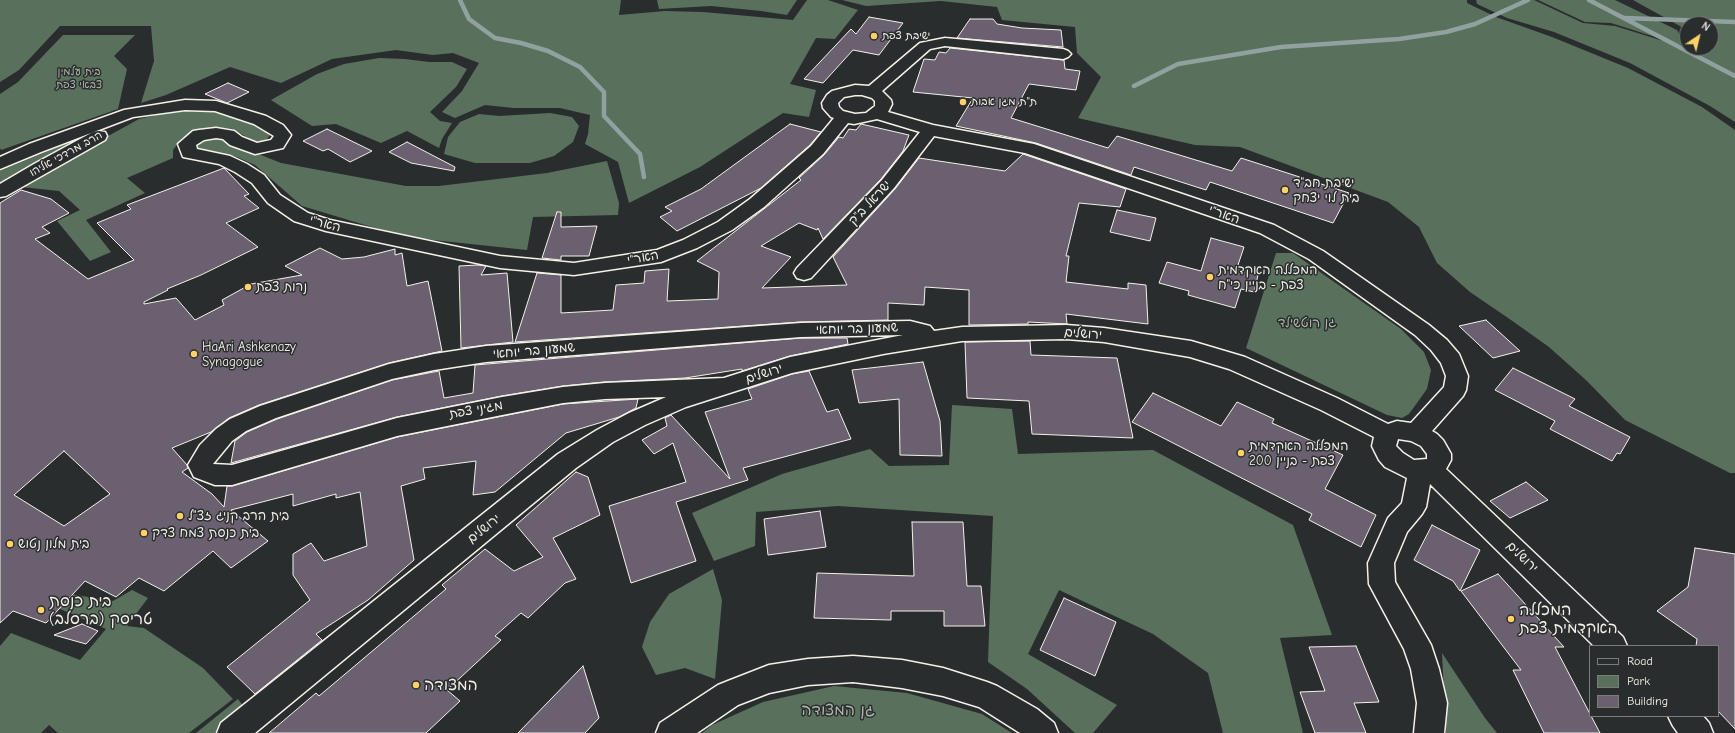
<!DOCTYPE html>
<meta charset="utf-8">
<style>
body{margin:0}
#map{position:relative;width:1735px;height:733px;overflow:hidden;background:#2a2d2e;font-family:"Comic Neue",sans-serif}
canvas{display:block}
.legend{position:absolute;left:1589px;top:645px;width:130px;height:72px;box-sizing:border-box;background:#2a2d2e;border:1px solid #7b7b78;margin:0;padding:5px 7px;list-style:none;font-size:12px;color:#f4f1e8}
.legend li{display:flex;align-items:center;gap:8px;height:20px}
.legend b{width:20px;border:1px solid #7b7b78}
.north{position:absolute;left:1679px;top:16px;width:40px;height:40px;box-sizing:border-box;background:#2a2d2e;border:1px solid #7b7b78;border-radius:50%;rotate:35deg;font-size:11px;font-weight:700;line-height:16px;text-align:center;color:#f4f1e8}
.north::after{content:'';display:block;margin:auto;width:14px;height:18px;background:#ffd166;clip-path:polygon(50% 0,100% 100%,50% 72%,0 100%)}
</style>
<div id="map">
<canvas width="1735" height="733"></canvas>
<ul class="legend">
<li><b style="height:5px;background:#2a2d2e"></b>Road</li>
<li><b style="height:11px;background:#59705d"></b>Park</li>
<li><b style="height:11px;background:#6b6070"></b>Building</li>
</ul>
<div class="north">N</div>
</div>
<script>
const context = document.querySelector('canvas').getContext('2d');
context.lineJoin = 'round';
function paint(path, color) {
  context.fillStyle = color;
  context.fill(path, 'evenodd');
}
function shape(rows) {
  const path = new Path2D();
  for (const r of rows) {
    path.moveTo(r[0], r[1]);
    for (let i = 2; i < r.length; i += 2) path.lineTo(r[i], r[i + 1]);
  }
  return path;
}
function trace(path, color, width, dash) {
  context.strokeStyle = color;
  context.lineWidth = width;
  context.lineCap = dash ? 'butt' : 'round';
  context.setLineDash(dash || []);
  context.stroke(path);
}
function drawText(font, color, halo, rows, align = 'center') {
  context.font = font + ' "Comic Neue","Playpen Sans Hebrew",sans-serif';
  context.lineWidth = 3;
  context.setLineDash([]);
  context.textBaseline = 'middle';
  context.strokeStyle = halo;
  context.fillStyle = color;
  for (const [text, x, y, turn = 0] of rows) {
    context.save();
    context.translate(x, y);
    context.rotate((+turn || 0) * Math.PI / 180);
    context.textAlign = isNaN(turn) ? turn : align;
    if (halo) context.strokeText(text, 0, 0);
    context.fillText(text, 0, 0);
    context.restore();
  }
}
const green = shape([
 [0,0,621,0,619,15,665,11,703,12,793,20,807,0,828,0,858,10,835,39,816,38,790,84,816,90,809,117,783,113,700,167,629,203,618,162,585,144,588,134,590,115,560,108,514,108,485,105,455,118,442,112,462,91,479,63,453,53,433,55,396,50,332,59,281,83,230,67,166,95,141,103,154,61,151,26,60,26,19,70,0,82],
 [657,0,797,0,787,15,761,11,711,6,659,9],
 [842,0,1467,0,1467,3,1496,17,1552,37,1628,68,1702,107,1735,130,1735,473,1730,473,1625,420,1587,381,1549,347,1511,320,1470,292,1437,263,1419,227,1388,202,1240,147,1195,145,1078,118,1101,77,1077,53,1075,27,1002,20,997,7,941,1,866,6],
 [1476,0,1534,0,1583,23,1615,26,1699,52,1697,48,1711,48,1711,24,1687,24,1687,30,1633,0,1735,0,1735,122,1710,106,1630,63,1554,32,1507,18,1477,4],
 [1538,0,1615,0,1677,30,1687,47,1611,23,1585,22],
 [63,35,135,35,114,56,127,69,118,109,1,150,0,148,0,94,18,82],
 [379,58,405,59,429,62,452,62,467,69,456,87,430,112,440,121,452,123,442,139,439,148,407,131,381,143,336,124,312,126,271,100,317,74,344,64],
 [196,110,230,113,255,123,271,133,266,141,255,142,233,129,216,127,199,130,182,138,173,150,173,158,127,178,145,193,86,220,111,252,90,261,57,221,80,210,59,191,22,187,43,172,139,119,161,114],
 [550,113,572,117,579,126,573,142,554,156,530,163,475,163,444,154,448,137,460,122,479,114,499,116],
 [106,127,44,158,0,183,0,171],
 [210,137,221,139,281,163,406,186,439,186,547,173,607,161,619,203,618,215,533,217,527,250,405,237,302,206,255,165,237,157,195,148,200,140],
 [1276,253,1293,253,1401,329,1424,352,1431,370,1427,389,1409,414,1402,418,1387,415,1246,348],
 [952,405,1012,409,1018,454,1153,450,1293,525,1332,635,1280,638,1303,733,1223,733,1208,673,1153,634,1059,590,1028,654,1117,705,1093,733,1075,733,1027,689,988,662,993,516,838,506,756,512,755,546,714,561,692,513,782,474,870,449,889,466,949,465],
 [713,569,722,600,715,679,685,668,656,675,642,647,650,622,669,594],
 [132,590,148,598,127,626,144,628,203,668,233,699,189,733,58,733,49,725,41,733,0,733,0,646,11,633,80,660,106,629,42,601,52,591,113,601],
 [1442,653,1485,718,1497,733,1446,733],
 [834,686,907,693,982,714,1012,733,702,733,712,725,763,702],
 [238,699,248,713,223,733,196,733]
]);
const stream = shape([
 [460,0,469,19,495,38,521,43,548,51,580,67,604,92,604,116,640,154,644,177],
 [1589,0,1735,76],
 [1625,18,1735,22],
 [1134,86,1178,64,1281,47,1399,39,1446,32,1475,24,1528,0]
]);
const building = shape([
 [869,17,903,23,879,55,853,50,823,83,804,79,851,29,856,34,869,17],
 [970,19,993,19,997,24,1022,28,1061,30,1063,47,957,38,970,19],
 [950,48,1064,60,1065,69,1080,71,1076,90,1029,84,1011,118,1108,148,1117,136,1232,171,1241,158,1349,193,1333,223,1210,182,1206,190,1134,167,1131,175,1036,143,956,126,973,98,913,92,924,59,935,60,939,52,946,53,950,48],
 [228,83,249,92,227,103,205,94,228,83],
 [790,124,821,132,810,145,761,188,677,231,660,217,672,211,665,207,701,189,790,124],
 [861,124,909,135,903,151,881,179,823,239,818,228,817,230,799,223,761,246,791,257,762,288,847,285,833,257,895,189,919,158,1005,171,1023,154,1126,189,1120,207,1079,203,1066,256,1069,256,1066,282,1128,289,1128,283,1146,285,1148,324,1066,314,1067,324,1028,322,1028,324,969,325,969,290,925,287,924,305,888,303,888,320,801,322,515,342,537,273,561,275,561,313,613,310,616,285,644,283,645,271,669,269,667,301,718,299,719,272,697,261,801,180,799,178,824,155,839,137,843,138,849,129,856,130,861,124],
 [327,129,372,151,350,162,328,149,323,151,303,141,327,129],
 [407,142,455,167,454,171,411,163,389,152,407,142],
 [224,168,249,194,244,196,259,208,226,223,258,247,201,275,167,289,168,290,144,302,144,304,176,298,195,320,224,305,222,300,251,284,302,275,285,266,320,248,342,259,364,257,395,249,395,255,402,253,407,286,428,281,442,351,389,363,259,405,229,418,211,432,172,448,187,465,188,468,182,472,212,494,224,507,227,486,232,486,397,437,563,404,638,399,636,408,619,417,566,433,495,492,473,495,476,461,423,468,425,479,401,486,414,560,368,600,316,634,322,640,255,694,227,667,310,600,293,575,293,554,311,543,324,561,367,546,360,492,336,498,336,494,293,506,293,494,231,510,268,541,231,568,213,551,164,591,139,578,116,597,85,581,46,623,13,611,0,623,0,203,21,190,51,199,69,213,42,227,50,233,35,239,88,279,134,260,97,223,131,209,127,205,224,168],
 [64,451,110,494,64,526,14,495,64,451],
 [1117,210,1156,218,1150,241,1110,232,1117,210],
 [557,212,561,212,561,227,597,226,589,256,561,256,561,260,542,258,557,212],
 [1211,238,1244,247,1238,265,1259,271,1254,292,1241,289,1235,308,1188,295,1189,291,1159,283,1167,262,1201,271,1211,238],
 [478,265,486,266,481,275,507,273,513,342,461,348,459,266,478,265],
 [1486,320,1520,351,1493,358,1459,326,1486,320],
 [801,338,847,338,848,344,790,356,742,371,742,369,685,378,605,382,563,386,502,396,397,417,231,463,235,441,247,432,277,419,392,380,439,371,444,398,473,393,475,365,801,338],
 [1030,341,1031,355,1117,358,1133,438,1032,434,1029,401,967,398,965,342,1030,341],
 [923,362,940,421,942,456,900,455,899,399,859,403,852,370,923,362],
 [1513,368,1575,399,1569,406,1630,437,1620,454,1617,453,1612,461,1550,429,1555,421,1495,390,1513,368],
 [809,371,827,412,838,409,851,439,743,468,748,480,676,502,696,561,631,583,609,506,686,482,673,443,654,454,642,440,667,426,665,418,671,415,730,479,705,412,752,399,748,389,792,374,809,371],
 [1153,393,1221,426,1237,402,1274,419,1272,423,1343,455,1325,489,1376,515,1361,547,1309,520,1312,514,1132,422,1153,393],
 [576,472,588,477,600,515,553,538,576,579,565,583,528,618,521,613,495,636,501,640,447,690,460,701,426,733,269,733,316,693,319,696,446,589,442,585,485,549,514,571,543,557,516,525,576,472],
 [1526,482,1548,500,1510,518,1490,501,1526,482],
 [820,511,826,547,768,555,764,519,820,511],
 [912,522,963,522,967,586,981,586,985,626,944,626,944,611,891,611,891,620,814,618,817,573,914,576,912,522],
 [1432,525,1480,550,1460,591,1453,581,1414,560,1432,525],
 [1695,548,1735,554,1735,729,1718,711,1718,646,1696,646,1697,639,1657,611,1688,587,1695,548],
 [1498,574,1564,647,1555,647,1600,733,1544,733,1513,670,1521,670,1461,591,1498,574],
 [1064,598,1116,622,1095,676,1040,650,1064,598],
 [82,624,98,631,86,644,54,635,82,624],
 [1356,646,1379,702,1354,703,1366,733,1315,733,1300,692,1325,691,1309,647,1356,646],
 [583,666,599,718,585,733,518,733,583,666]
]);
const minor = shape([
 [945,38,1063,49,1068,51,1071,54,1068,57,1063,59,945,46,930,49,882,91,891,100,892,104,888,112,933,125,1034,144,1274,225,1323,251,1429,325,1447,340,1459,354,1468,376,1466,390,1463,396,1432,431,1437,434,1443,440,1451,454,1451,460,1446,469,1623,637,1627,646,1594,646,1430,484,1426,507,1422,514,1407,532,1394,563,1395,582,1431,645,1439,669,1447,703,1444,733,1414,733,1417,703,1411,669,1404,649,1369,584,1368,563,1388,518,1402,503,1407,478,1385,467,1379,460,1372,446,1374,437,1321,410,1229,369,1190,357,1104,342,1066,339,962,341,883,354,792,373,686,407,645,425,613,442,576,468,255,733,217,733,221,723,558,454,597,430,629,413,666,397,605,399,563,403,502,415,397,436,232,485,215,485,194,477,188,465,200,445,216,429,230,419,260,406,389,364,434,354,486,346,801,323,910,321,930,326,934,331,962,327,1066,325,1104,328,1191,341,1245,357,1337,398,1388,424,1397,421,1411,423,1444,387,1446,376,1441,363,1431,350,1415,335,1309,259,1260,233,1025,153,934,136,894,188,811,278,804,280,797,278,794,273,797,268,882,180,920,132,877,119,854,124,848,123,823,154,764,207,732,230,697,248,661,262,574,275,500,268,326,231,294,221,268,203,252,183,235,172,219,164,183,157,178,144,193,131,199,130,216,128,234,131,242,137,257,143,271,140,274,136,254,124,215,111,185,110,133,117,41,152,0,169,0,157,29,144,124,110,185,100,216,101,266,116,283,125,291,135,283,148,255,154,230,145,223,139,216,138,204,140,196,145,197,149,230,156,247,164,264,175,280,195,308,213,330,220,500,256,574,263,657,250,683,240,718,222,750,199,811,146,834,118,831,117,823,108,822,103,827,95,832,91,855,85,869,86,920,43,945,38],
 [855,95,862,95,872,98,875,101,875,106,866,113,855,114,843,111,839,107,838,103,844,97,855,95],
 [903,335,790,357,724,378,605,383,563,387,502,397,397,418,232,465,213,464,232,441,246,431,276,418,392,379,434,370,486,362,801,337,903,335],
 [1398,439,1411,441,1421,446,1427,454,1427,459,1414,460,1403,453,1396,446,1398,439],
 [99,131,105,132,107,136,105,140,6,196,0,197,0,184,34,164,93,132,99,131],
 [853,656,902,660,943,668,987,682,997,686,1037,709,1054,723,1058,733,1020,733,979,707,943,696,902,688,853,682,808,685,769,693,738,705,697,733,656,733,660,723,718,685,728,681,769,665,808,659,853,656],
 [1668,716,1703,716,1709,723,1713,733,1678,733,1673,726,1668,716]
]);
const markers = [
 [874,36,4,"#ffd166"],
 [963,102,4,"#ffd166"],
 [1285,190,4,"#ffd166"],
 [1210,277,4,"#ffd166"],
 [248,287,4,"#ffd166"],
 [194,354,4,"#ffd166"],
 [1241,453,4,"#ffd166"],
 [180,516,4,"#ffd166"],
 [144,533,4,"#ffd166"],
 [10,544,4,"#ffd166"],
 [41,610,4,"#ffd166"],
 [1511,619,4,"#ffd166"],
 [416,685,4,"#ffd166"]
];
const farPoinames = [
 ["ישיבת צפת",882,36],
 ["ת\"ת מגן אבות",971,102]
];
const farParknames = [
 ["בית עלמין",79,72],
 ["צבאי צפת",79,85]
];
const farStreetnames = [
 ["הרב מרדכי אליהו",66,154,-29]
];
const poiNames = [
 ["ישיבת חב\"ד",1293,183],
 ["בית לוי יצחק",1293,198],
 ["המכללה האקדמית",1218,270],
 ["צפת - בניין כי\"ח",1218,285],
 ["נרות צפת",256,287],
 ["HaAri Ashkenazy",202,347],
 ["Synagogue",202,362],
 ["המכללה האקדמית",1249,446],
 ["צפת - בניין 200",1249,461],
 ["בית הרב קניג זצ\"ל",188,516],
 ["בית כנסת צמח צדק",152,533],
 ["בית מלון נטוש",18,544]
];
const streetNames = [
 ["ישראל ב\"ק",870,203,-47],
 ["האר\"י",1224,215,19],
 ["האר\"י",325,224,15],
 ["האר\"י",643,258,-11],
 ["שמעון בר יוחאי",857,329,-2],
 ["ירושלים",1083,334,4],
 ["שמעון בר יוחאי",534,351,-5],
 ["ירושלים",764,374,-18],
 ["מגיני צפת",476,410,-10],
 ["ירושלים",484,529,-39],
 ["ירושלים",1522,557,44]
];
const parkNames = [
 ["גן רוטשילד",1307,323]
];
const nearPoinames = [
 ["בית כנסת",49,601],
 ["טריסק (ברסלב)",49,619],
 ["המכללה",1519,610],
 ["האקדמית צפת",1519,628],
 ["המצודה",424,685]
];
const nearParknames = [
 ["גן המצודה",838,710]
];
paint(green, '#59705d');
trace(stream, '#90a1a0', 4.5);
paint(building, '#6b6070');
trace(building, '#f4f1e8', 1);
trace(minor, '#f4f1e8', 3);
paint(minor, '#2a2d2e');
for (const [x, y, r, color] of markers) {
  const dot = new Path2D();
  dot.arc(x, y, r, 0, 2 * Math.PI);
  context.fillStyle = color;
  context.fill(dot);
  trace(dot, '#2a2d2e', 1.5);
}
drawText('11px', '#f4f1e8', '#2a2d2e', farPoinames, 'left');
drawText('11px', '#aeb7a9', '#2a2d2e', farParknames);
drawText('11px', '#f4f1e8', '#2a2d2e', farStreetnames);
drawText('13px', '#f4f1e8', '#2a2d2e', poiNames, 'left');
drawText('13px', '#f4f1e8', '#2a2d2e', streetNames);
drawText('13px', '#aeb7a9', '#2a2d2e', parkNames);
drawText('16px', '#f4f1e8', '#2a2d2e', nearPoinames, 'left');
drawText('16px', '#aeb7a9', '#2a2d2e', nearParknames);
</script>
